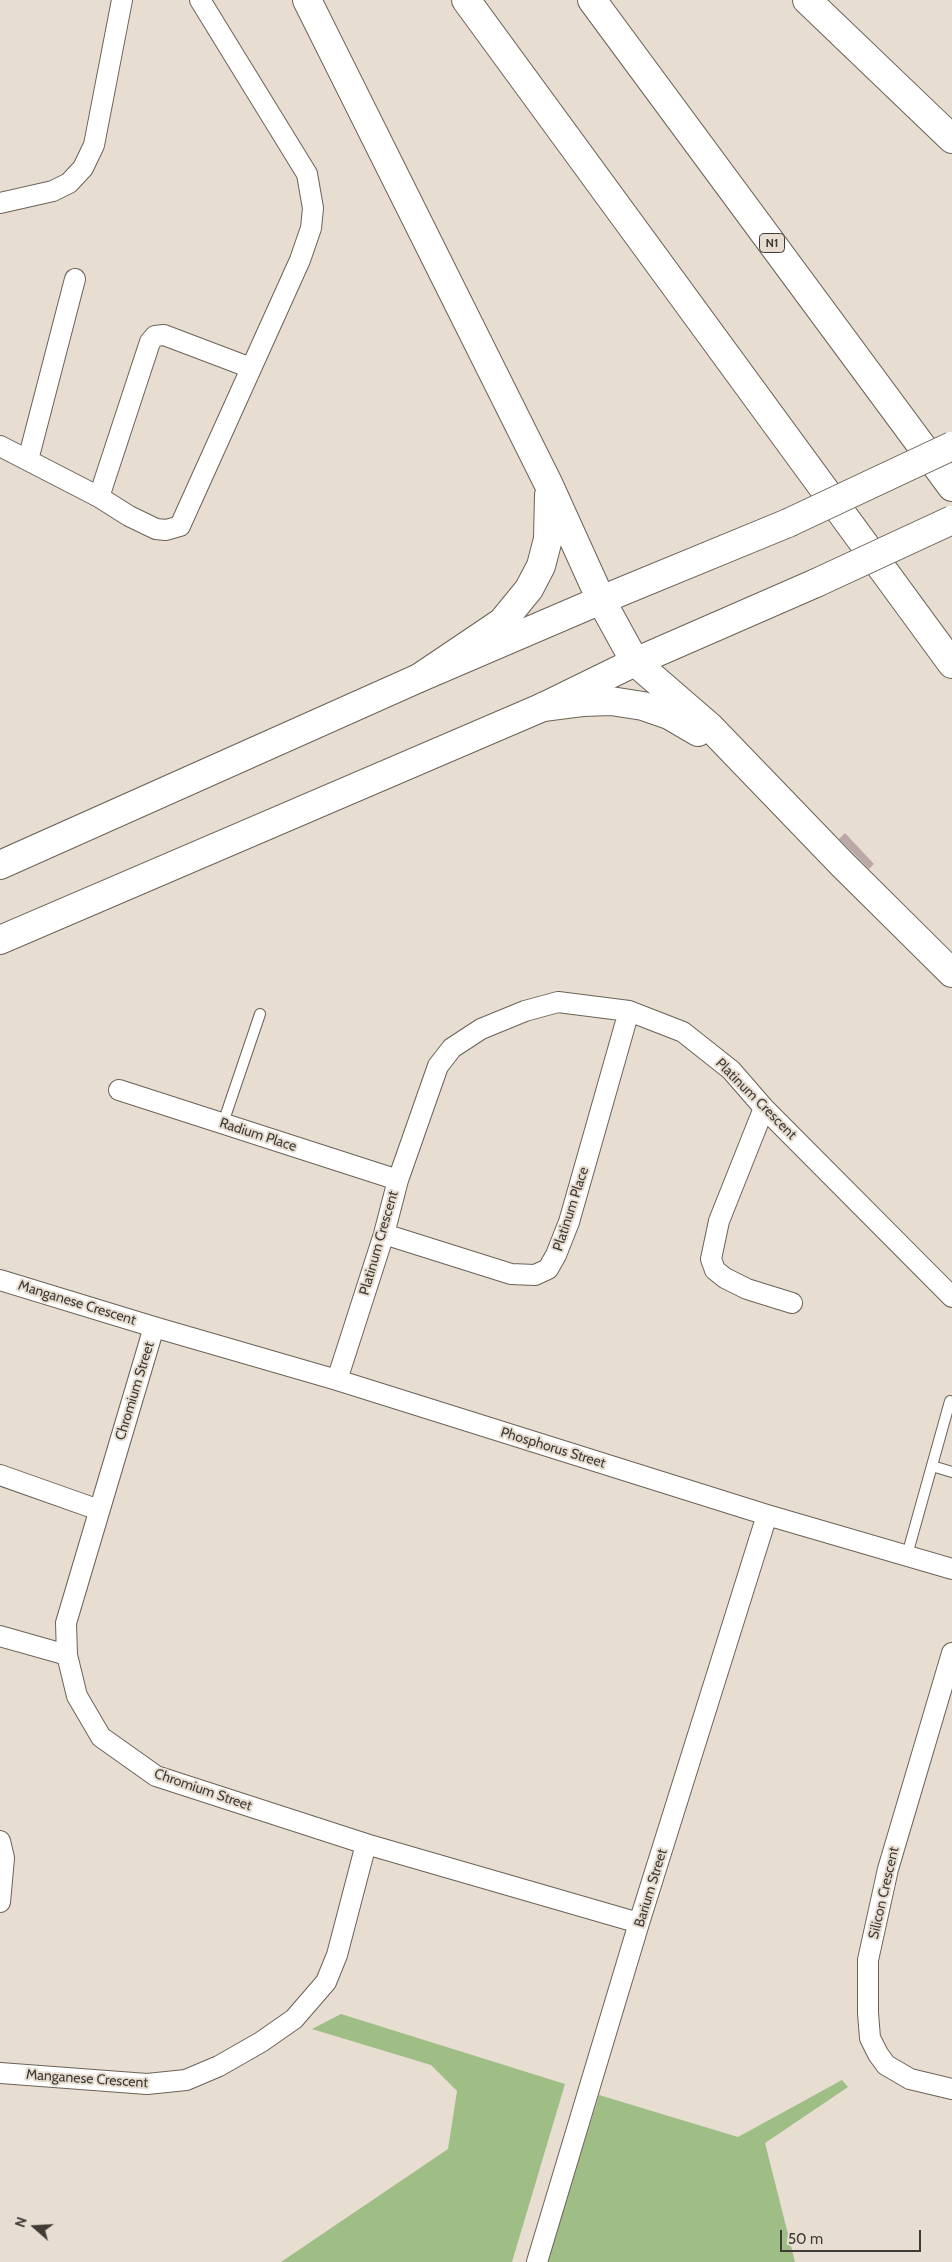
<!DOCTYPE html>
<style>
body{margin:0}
#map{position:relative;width:952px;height:2262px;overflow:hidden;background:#e7ddd1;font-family:Cabin,sans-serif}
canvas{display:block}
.north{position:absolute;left:10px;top:2202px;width:50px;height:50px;-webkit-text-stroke:4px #e7ddd1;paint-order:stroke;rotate:289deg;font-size:14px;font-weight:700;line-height:20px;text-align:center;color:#3f3b36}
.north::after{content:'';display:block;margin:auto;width:18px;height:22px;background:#3f3b36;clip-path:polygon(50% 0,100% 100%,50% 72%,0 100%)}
.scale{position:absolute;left:780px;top:2230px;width:141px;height:22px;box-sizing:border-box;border:2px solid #3f3b36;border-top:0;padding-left:6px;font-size:15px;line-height:18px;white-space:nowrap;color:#3f3b36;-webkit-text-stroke:4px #e7ddd1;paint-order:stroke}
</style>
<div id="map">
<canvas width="952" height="2262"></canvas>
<div class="north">N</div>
<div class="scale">50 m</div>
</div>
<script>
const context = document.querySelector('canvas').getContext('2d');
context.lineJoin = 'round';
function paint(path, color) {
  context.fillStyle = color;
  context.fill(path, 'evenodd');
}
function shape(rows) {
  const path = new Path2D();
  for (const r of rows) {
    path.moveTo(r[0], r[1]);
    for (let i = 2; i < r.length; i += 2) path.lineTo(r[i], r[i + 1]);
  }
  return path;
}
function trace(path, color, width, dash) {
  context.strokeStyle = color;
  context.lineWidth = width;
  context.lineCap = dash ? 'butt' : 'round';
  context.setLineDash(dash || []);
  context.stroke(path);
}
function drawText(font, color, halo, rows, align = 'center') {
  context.font = font + ' Cabin,sans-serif';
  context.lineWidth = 4;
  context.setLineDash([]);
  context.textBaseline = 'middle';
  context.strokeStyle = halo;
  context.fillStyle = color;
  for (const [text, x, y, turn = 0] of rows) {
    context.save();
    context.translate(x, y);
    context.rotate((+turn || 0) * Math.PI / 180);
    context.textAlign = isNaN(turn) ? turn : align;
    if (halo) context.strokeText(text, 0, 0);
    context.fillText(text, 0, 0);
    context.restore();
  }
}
const green = shape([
 [341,2014,565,2084,512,2262,281,2262,448,2149,457,2091,431,2065,312,2029],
 [842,2080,848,2087,765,2143,795,2262,547,2262,599,2095,738,2137]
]);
const building = shape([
 [845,833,874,864,869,869,839,839]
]);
const service = shape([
 [223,1123,260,1014],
 [932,1466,952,1472],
 [907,1555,950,1401]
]);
const minor = shape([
 [0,203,53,191,69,183,83,168,94,145,122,0],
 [0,446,99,497,129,516,156,529,166,530,180,526,300,260,311,228,313,208,307,174,200,0],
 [28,460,75,279],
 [99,497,150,342,155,336,164,335,251,368],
 [119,1090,398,1180],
 [764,1108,719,1221,711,1259,715,1270,725,1278,747,1289,792,1303],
 [384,1234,511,1274,535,1275,548,1269,556,1255,569,1222,629,1011],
 [0,1280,154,1327,337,1380,767,1515,952,1569],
 [154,1327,66,1623,67,1655,77,1696,101,1737,156,1776,366,1844,639,1923],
 [337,1380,384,1234,398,1180,438,1066,452,1048,481,1029,525,1011,558,1002,629,1011,683,1032,731,1070,764,1108,952,1297],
 [0,1475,99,1510],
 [0,1636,67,1655],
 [952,1653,888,1869,868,1960,868,2013,870,2038,878,2054,886,2065,910,2079,952,2089],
 [0,1841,4,1858,0,1902],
 [0,2073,147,2084,186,2080,219,2066,261,2042,294,2019,326,1982,337,1955,366,1844],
 [537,2262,639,1923,767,1515]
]);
const secondary = shape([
 [0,865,419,678,601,600,788,523],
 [0,940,543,707,635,662,816,583]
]);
const motorway = shape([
 [307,0,548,483,601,600,635,662,709,726,842,864,952,973],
 [466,0,952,664],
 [592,0,952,487],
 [807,0,952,139],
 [419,678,502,622,529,589,541,566,548,539,549,495],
 [543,707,582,702,611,701,643,706,669,715,698,732]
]);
const secondaryBridge = shape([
 [788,523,952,446],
 [816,583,952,520]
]);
const shields = [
 [772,243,25]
];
const shieldNames = [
 ["N1",772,243]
];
const streetNames = [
 ["Platinum Crescent",756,1099,45],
 ["Radium Place",258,1135,18],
 ["Platinum Place",571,1209,-72],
 ["Platinum Crescent",379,1243,-74],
 ["Manganese Crescent",77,1303,17],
 ["Chromium Street",135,1391,-73],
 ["Phosphorus Street",553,1448,17],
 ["Chromium Street",203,1790,19],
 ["Barium Street",651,1888,-73],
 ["Silicon Crescent",884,1893,-77],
 ["Manganese Crescent",87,2079,4]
];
paint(green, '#9ebe86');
paint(building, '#b9a8a6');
trace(service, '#6b6257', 12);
trace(minor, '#6b6257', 22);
trace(secondary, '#6b6257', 30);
trace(motorway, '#6b6257', 30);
trace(service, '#fff', 10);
trace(minor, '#fff', 20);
trace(secondary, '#fff', 28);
trace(motorway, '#fff', 28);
trace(secondaryBridge, '#6b6257', 30, []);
trace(secondaryBridge, '#fff', 28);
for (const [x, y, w] of shields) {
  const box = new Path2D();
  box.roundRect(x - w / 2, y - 9.5, w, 19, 4);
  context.fillStyle = '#e7ddd1';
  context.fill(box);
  trace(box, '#3f3b36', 1);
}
drawText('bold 12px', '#3f3b36', null, shieldNames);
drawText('14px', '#3f3b36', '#e7ddd1', streetNames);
</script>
